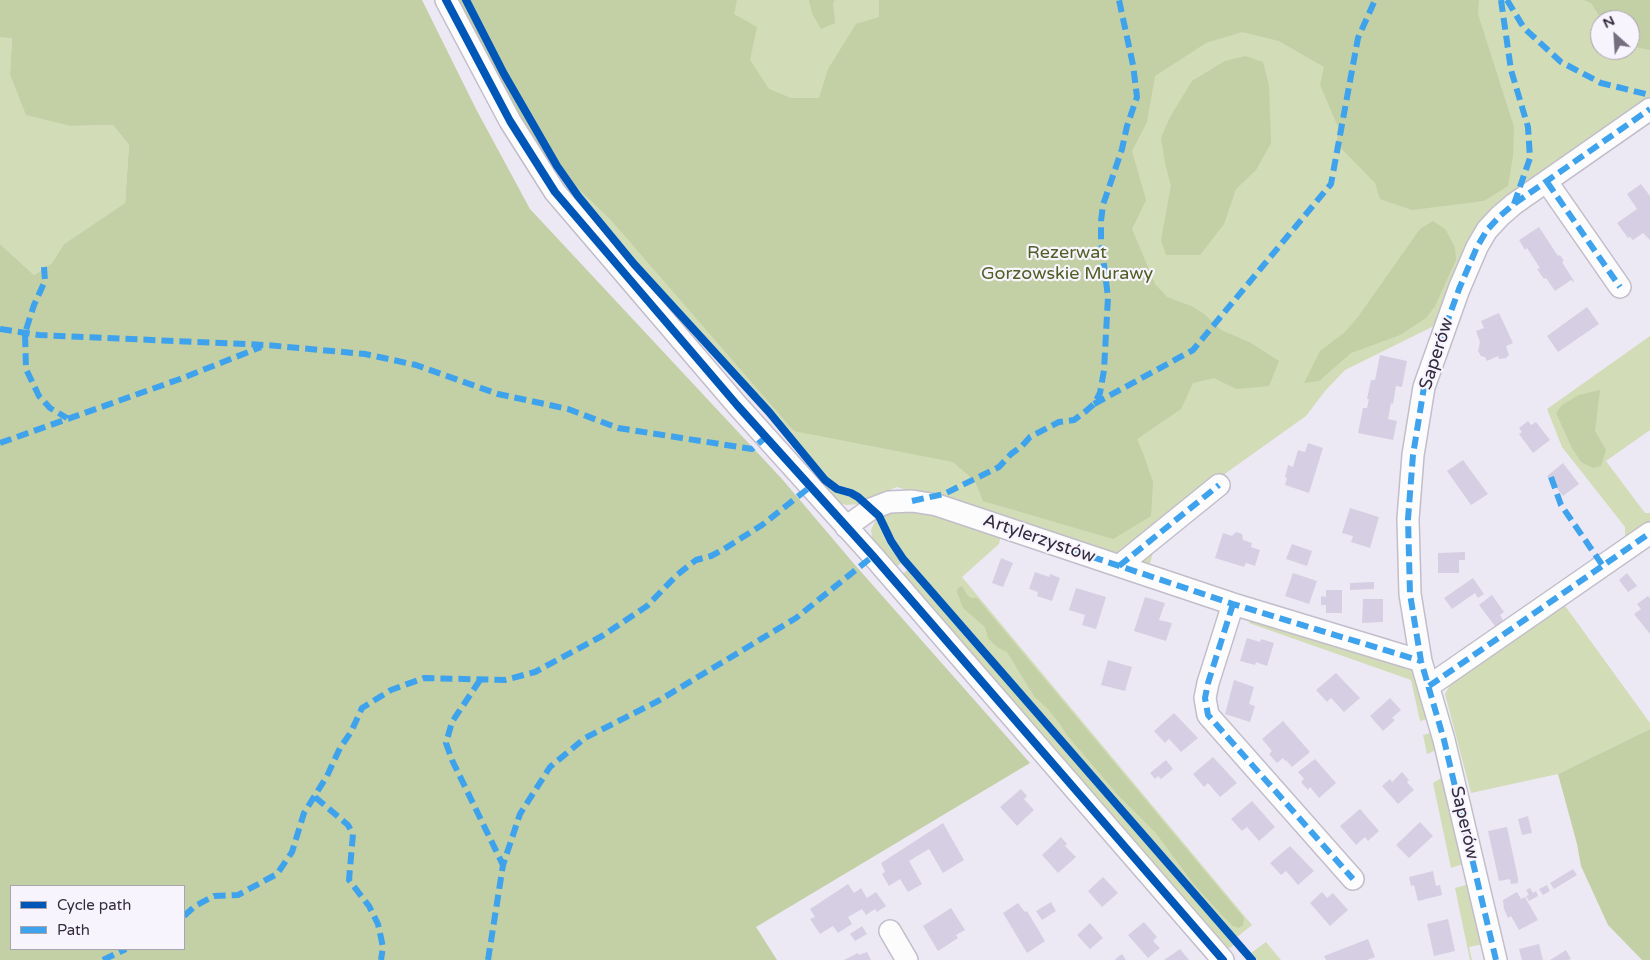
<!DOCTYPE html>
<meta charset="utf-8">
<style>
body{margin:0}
#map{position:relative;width:1650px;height:960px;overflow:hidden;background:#ede9f4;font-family:"Varela Round",sans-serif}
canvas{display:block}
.legend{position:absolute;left:10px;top:885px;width:175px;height:65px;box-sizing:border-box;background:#f8f4fe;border:1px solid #a9a4b1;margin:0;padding:6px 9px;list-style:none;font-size:15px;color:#332c3e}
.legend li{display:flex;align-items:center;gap:10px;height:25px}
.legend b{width:25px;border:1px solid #a9a4b1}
.north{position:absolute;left:1590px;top:10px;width:50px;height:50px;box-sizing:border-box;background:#f8f4fe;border:1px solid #a9a4b1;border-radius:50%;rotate:334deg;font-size:14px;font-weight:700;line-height:20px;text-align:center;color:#332c3e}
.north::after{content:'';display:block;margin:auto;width:18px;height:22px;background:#746e7e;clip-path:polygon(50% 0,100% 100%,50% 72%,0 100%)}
</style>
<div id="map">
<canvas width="1650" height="960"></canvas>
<ul class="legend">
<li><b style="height:6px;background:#0057b8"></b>Cycle path</li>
<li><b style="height:6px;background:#3ea3ec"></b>Path</li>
</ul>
<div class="north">N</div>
</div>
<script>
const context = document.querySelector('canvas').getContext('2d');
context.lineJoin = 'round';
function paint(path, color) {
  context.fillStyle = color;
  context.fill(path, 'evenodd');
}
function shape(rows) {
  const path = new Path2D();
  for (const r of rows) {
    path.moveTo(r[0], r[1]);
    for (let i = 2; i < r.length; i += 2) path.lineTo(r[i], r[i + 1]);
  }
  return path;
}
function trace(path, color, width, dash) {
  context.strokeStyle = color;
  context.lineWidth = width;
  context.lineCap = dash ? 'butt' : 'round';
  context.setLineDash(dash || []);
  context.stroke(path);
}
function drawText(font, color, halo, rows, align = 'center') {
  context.font = font + ' "Varela Round",sans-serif';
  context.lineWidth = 4.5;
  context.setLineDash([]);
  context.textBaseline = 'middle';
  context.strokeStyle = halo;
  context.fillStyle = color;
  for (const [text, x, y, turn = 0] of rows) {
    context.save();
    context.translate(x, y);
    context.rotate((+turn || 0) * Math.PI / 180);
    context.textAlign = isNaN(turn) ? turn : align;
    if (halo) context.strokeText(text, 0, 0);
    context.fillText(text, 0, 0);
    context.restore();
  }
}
const green = shape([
 [465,0,1650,0,1650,97,1496,209,1434,326,1345,370,1325,391,1306,416,1219,478,1155,544,1150,564,897,487,867,500,854,490,833,483,815,465,816,463,805,459,576,201],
 [1600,20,1630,20,1630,50,1600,50],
 [1486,41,1505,100,1484,201,1474,202],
 [0,37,12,37,10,74,71,126,113,125,129,145,125,203,64,244,52,263,34,275,0,244],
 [1650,336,1650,430,1606,461,1645,513,1650,513,1650,522,1625,542,1625,527,1562,447,1547,409],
 [815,473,828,486,838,493,853,498,861,504,846,505,837,502,820,484],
 [918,509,1001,535,999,544,962,577,1252,925,1237,937,902,552,881,514,888,511],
 [876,519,887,543,901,563,894,569,873,544,871,530],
 [907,570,1234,945,1231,947,1228,948,901,576],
 [1563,603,1650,723,1650,729,1558,774,1471,793,1445,694,1455,676],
 [1253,615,1413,667,1432,718,1420,721,1411,680,1249,623],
 [1435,732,1439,749,1427,754,1423,735],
 [1446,775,1466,863,1451,868,1433,783],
 [1470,884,1484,944,1469,947,1472,960,1470,960,1455,888],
 [1266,942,1281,960,1257,960,1251,953]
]);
const forest = shape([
 [0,0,422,0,476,109,530,209,782,479,855,565,1030,763,756,927,777,960,0,960,0,244,34,275,52,263,64,244,125,203,129,145,113,125,71,126,26,115,10,74,12,38,0,37],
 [11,886,184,886,184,949,11,949],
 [453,0,737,0,734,14,757,27,750,60,769,89,791,98,819,98,828,69,856,24,879,17,879,0,1479,0,1478,14,1514,127,1513,156,1508,186,1484,201,1412,210,1380,199,1375,183,1337,144,1338,127,1320,85,1324,67,1279,41,1242,32,1206,43,1155,76,1147,122,1132,151,1146,200,1132,229,1155,284,1167,297,1191,306,1203,313,1221,330,1249,342,1279,361,1269,386,1236,389,1214,378,1193,383,1181,409,1137,439,1144,456,1153,482,1151,516,1113,539,983,501,975,481,953,462,794,431,610,219,538,150],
 [809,0,835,0,833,3,835,23,821,29,812,13],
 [1584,0,1650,0,1650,50,1630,46,1630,20,1602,20,1591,3],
 [1245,56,1263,62,1269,86,1271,143,1256,170,1236,189,1224,224,1200,255,1166,255,1161,240,1171,186,1165,163,1161,138,1170,117,1192,81,1225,61],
 [1433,221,1445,229,1455,247,1456,260,1435,306,1426,318,1400,335,1351,353,1319,381,1304,383,1320,351,1344,333,1358,317,1420,229],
 [1600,390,1595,431,1606,450,1601,466,1593,468,1581,462,1572,448,1556,413,1562,405,1579,395],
 [962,586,967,595,971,598,977,598,1244,918,1243,925,1239,928,1233,926,1218,911,1192,882,1156,833,1118,795,1067,735,1060,724,1047,708,1034,696,1007,652,997,647,988,638,985,627,963,608,957,592,958,588],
 [1650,729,1650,960,1642,960,1608,925,1581,866,1577,844,1558,774]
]);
const building = shape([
 [1641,184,1650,196,1650,240,1643,233,1633,240,1630,237,1628,238,1617,223,1637,209,1627,194],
 [1539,227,1558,256,1560,255,1564,261,1562,262,1574,281,1573,282,1571,280,1555,291,1546,278,1544,279,1537,269,1540,268,1527,248,1525,250,1519,240],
 [1587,307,1599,324,1558,352,1547,336],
 [1499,313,1513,343,1506,346,1509,355,1506,358,1499,359,1498,356,1487,361,1485,357,1481,356,1478,351,1480,342,1476,331,1484,328,1481,321],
 [1380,355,1407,361,1402,387,1396,386,1393,404,1391,403,1388,419,1397,421,1393,440,1358,433,1363,408,1367,408,1369,399,1367,399,1371,380,1375,380],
 [1528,421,1531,425,1536,422,1550,440,1533,453,1519,434,1522,432,1519,428],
 [1308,443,1323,448,1309,493,1285,485,1287,478,1285,477,1288,465,1293,467,1298,450,1305,452],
 [1463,460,1488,494,1471,505,1447,471],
 [1563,463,1579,484,1563,496,1547,476],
 [1350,508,1379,517,1370,548,1351,542,1353,536,1342,533],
 [1236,532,1242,534,1243,540,1252,543,1251,547,1260,550,1255,566,1246,563,1244,567,1215,558,1223,533,1232,536],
 [1292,544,1312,551,1307,566,1286,559],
 [1465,552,1465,560,1459,560,1459,573,1438,573,1438,553],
 [1001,558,1013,563,1003,587,992,583],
 [1035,572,1049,577,1050,574,1060,578,1052,601,1037,596,1038,592,1029,589],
 [1293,573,1317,581,1309,604,1285,596],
 [1627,573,1637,586,1628,592,1619,580],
 [1473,578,1484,594,1478,598,1475,593,1452,609,1444,598],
 [1374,582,1374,589,1350,590,1350,583],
 [1076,588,1106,597,1096,629,1082,625,1085,615,1069,610],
 [1326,590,1342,590,1342,613,1326,613,1326,605,1321,605,1321,596,1326,597],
 [1492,595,1504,612,1500,615,1506,625,1498,630,1479,605],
 [1648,596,1650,598,1650,634,1634,614,1641,609,1637,604],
 [1145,597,1165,603,1159,620,1172,623,1166,641,1134,631],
 [1363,599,1383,599,1383,622,1362,623],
 [1247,638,1260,642,1261,639,1274,643,1267,666,1256,662,1255,665,1240,661],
 [1108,660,1132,667,1125,691,1101,685],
 [1336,673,1360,698,1344,712,1331,698,1327,702,1316,690],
 [1234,680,1254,687,1249,704,1255,706,1250,722,1225,714],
 [1390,698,1401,710,1392,718,1395,720,1383,731,1370,716],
 [1174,713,1198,738,1181,752,1169,739,1165,743,1154,731],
 [1283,721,1310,752,1292,767,1286,760,1285,761,1283,758,1277,763,1269,754,1272,751,1262,739],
 [1213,757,1237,783,1220,797,1208,783,1204,787,1193,774],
 [1315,759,1336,783,1319,798,1310,787,1308,790,1301,782,1304,779,1298,772],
 [1166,760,1173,769,1161,779,1158,776,1155,779,1150,773],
 [1402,772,1409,780,1407,782,1414,790,1398,804,1382,786,1390,779,1392,782],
 [1021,789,1027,796,1024,799,1034,810,1017,826,1000,807],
 [1252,801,1275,827,1259,841,1247,827,1242,831,1231,819],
 [1360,809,1379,831,1368,841,1365,837,1356,845,1340,826],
 [1528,816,1532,833,1522,835,1518,819],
 [1420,822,1433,836,1409,858,1396,845],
 [943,823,964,860,943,873,929,849,909,861,922,884,908,892,900,879,889,886,882,874,885,872,881,863],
 [1507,827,1518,878,1518,883,1511,884,1510,879,1499,881,1488,831],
 [1061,837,1067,844,1065,846,1076,857,1058,873,1042,855],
 [1290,846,1314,871,1298,885,1286,871,1281,875,1270,863],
 [1573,869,1577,875,1554,889,1550,883],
 [1433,871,1436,886,1440,885,1442,895,1418,901,1414,885,1411,886,1409,877],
 [1103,877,1118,893,1102,907,1088,891],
 [848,884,854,893,861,888,867,898,876,892,886,906,877,912,875,909,866,915,862,909,848,917,852,924,838,933,833,926,820,934,810,919,815,917,810,909],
 [1547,885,1550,891,1543,895,1539,889],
 [1530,888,1533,893,1536,891,1538,896,1529,901,1526,896,1529,895,1526,890],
 [1322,892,1327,898,1333,893,1348,910,1330,926,1310,903],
 [1517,892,1521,899,1525,897,1538,920,1519,930,1511,916,1508,918,1504,909,1503,900],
 [1051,902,1056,911,1042,920,1036,911],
 [1018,903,1025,912,1027,911,1045,941,1027,953,1003,913],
 [951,908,965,930,956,935,958,938,938,951,923,926],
 [1448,919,1455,951,1434,956,1427,924],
 [1144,922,1157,937,1153,941,1160,948,1148,958,1128,935],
 [1090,923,1103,938,1090,949,1077,935],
 [862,926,867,934,855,941,850,934],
 [1368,939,1375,957,1367,960,1326,960,1324,956],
 [1539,944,1543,960,1522,960,1519,949],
 [1180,949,1189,960,1164,960],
 [1566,950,1571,959,1568,960,1550,960],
 [867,952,871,960,844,960,858,953,859,955],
 [1122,954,1126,960,1116,960,1115,959]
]);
const minor = shape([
 [446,0,510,121,555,192,737,405,873,556,1223,960],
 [1547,182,1620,287],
 [846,527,871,509,889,502,912,501,937,505,1233,604,1421,661],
 [1119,566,1219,485],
 [1233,604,1208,683,1205,698,1208,715,1353,879],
 [1429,686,1650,533],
 [890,931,907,960],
 [1496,960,1444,740,1421,661,1410,594,1408,519,1413,455,1424,387,1459,289,1477,247,1487,230,1500,216,1514,204,1650,109]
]);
const quiet = shape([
 [1501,0,1511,70,1528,127,1530,158,1514,204],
 [1507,0,1524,28,1561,62,1601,83,1650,95],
 [1547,182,1620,287],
 [44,267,45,281,34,305,25,333,26,369,39,396,50,408,67,418],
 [0,329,39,335,266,345,365,354,416,365,498,394,568,409,618,428,752,449,766,437],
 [1094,404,1193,350,1331,184,1358,38,1375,0],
 [0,443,180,379,261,347],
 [1551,477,1561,505,1603,566],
 [912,501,944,494,999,467,1011,454,1022,446,1030,437,1059,422,1074,420,1086,411,1094,404,1100,393,1104,370,1108,297,1101,241,1101,221,1103,205,1122,149,1127,126,1137,97,1133,65,1119,0],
 [1006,528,1233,604,1421,661],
 [1119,566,1219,485],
 [1233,604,1208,683,1205,698,1208,715,1353,879],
 [480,680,452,722,446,743,452,760,503,865],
 [1429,686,1650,533],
 [315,797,348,825,353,834,349,880,369,906,378,924,383,947,381,960],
 [184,916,195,906,214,896,238,895,277,874,292,852,304,813,327,776,340,748,351,732,362,708,391,690,424,678,505,680,535,672,602,636,647,606,677,575,696,560,711,556,724,549,762,525,810,487],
 [103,960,126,949],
 [488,960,503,865,520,814,550,767,585,738,658,701,796,618,873,556],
 [1496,960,1444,740,1421,661,1410,594,1408,519,1413,455,1424,387,1459,289,1477,247,1487,230,1500,216,1514,204,1650,109]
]);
const cycleway = shape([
 [446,0,510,121,555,192,737,405,873,556,1223,960],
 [466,0,504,74,538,133,557,166,578,196,634,264,769,412,825,480,837,489,851,493,858,497,879,516,891,541,903,559,1252,960]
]);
const parkNames = [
 ["Rezerwat",1067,253],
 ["Gorzowskie Murawy",1067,274]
];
const streetNames = [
 ["Saperów",1437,354,-72],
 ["Artylerzystów",1039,539,19],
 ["Saperów",1464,823,77]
];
paint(green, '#d2dcb7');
paint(forest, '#c3cfa5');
paint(building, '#d6cee2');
trace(minor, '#c2bdca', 24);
trace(minor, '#fcfcfd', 21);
trace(quiet, '#3ea3ec', 6, [12, 6]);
trace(cycleway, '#0057b8', 8);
drawText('18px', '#4f5f23', '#f8f4fe', parkNames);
drawText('18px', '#332c3e', '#f8f4fe', streetNames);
</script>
